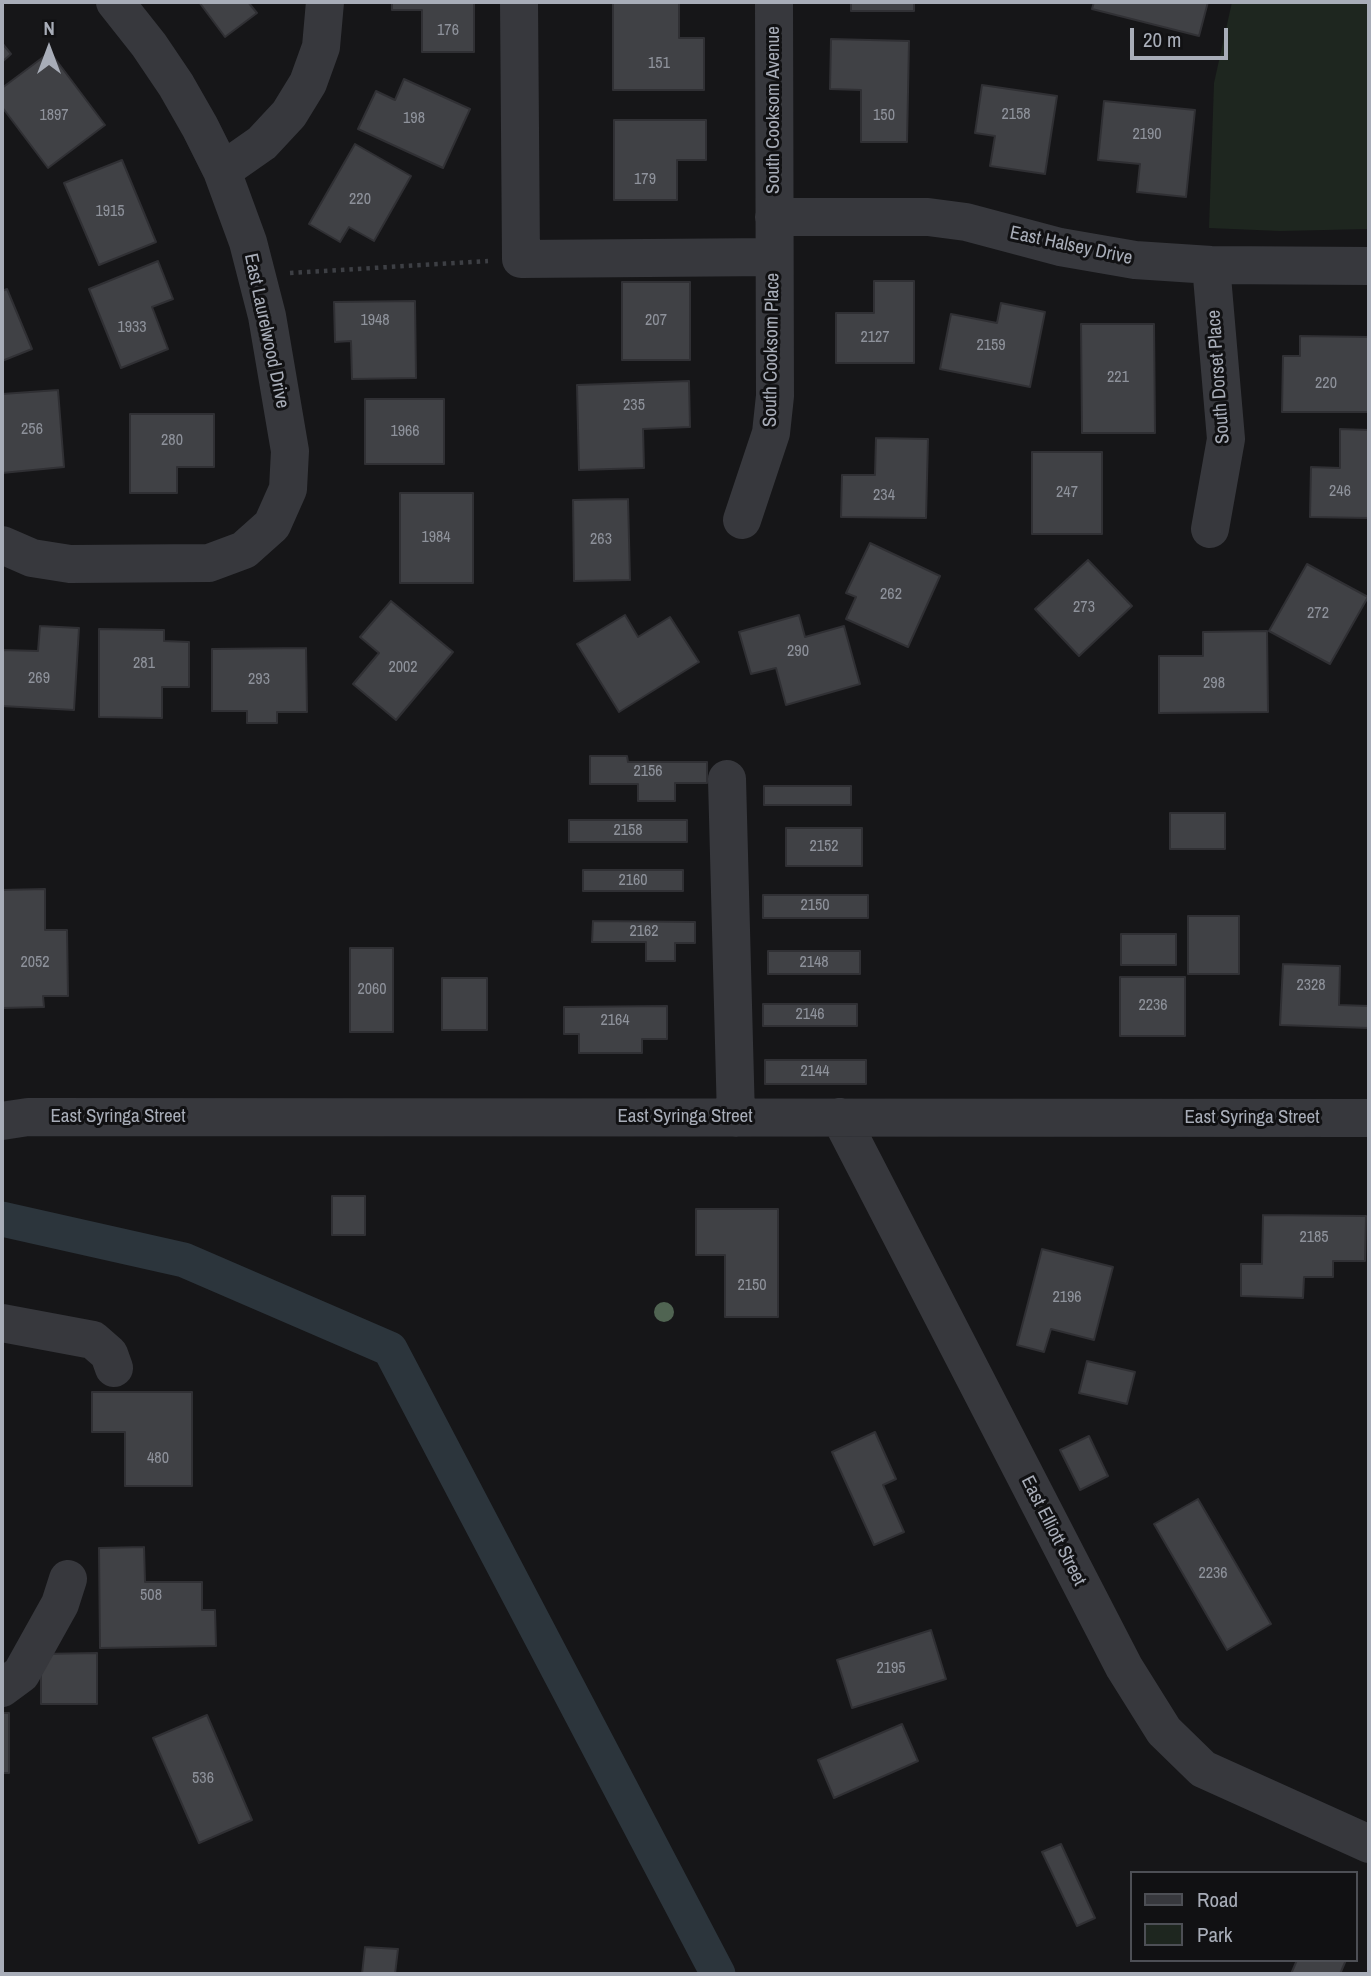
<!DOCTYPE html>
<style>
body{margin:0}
#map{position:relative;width:1371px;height:1976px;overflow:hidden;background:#161618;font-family:"Archivo Narrow",sans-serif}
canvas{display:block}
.frame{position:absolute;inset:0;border:4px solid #a8adb8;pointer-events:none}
.legend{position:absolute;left:1130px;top:1871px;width:228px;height:91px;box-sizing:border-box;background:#111113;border:2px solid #4d4f55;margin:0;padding:9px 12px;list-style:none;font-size:21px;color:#a8adb8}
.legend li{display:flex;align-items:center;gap:14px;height:35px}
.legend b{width:35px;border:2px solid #4d4f55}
.north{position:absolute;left:14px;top:14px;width:70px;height:70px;-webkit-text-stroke:5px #111113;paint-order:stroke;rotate:0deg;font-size:19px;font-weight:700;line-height:28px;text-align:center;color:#a8adb8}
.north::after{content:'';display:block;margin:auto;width:24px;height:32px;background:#a8adb8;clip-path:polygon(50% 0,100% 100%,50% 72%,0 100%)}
.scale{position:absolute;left:1130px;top:28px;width:98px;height:32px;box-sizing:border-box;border:4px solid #a8adb8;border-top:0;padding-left:9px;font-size:21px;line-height:24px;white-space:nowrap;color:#a8adb8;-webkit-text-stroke:5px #111113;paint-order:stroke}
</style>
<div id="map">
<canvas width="1371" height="1976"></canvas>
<div class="frame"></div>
<ul class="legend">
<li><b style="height:9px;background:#37383d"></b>Road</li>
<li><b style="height:19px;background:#1e261f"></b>Park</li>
</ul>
<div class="north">N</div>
<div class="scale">20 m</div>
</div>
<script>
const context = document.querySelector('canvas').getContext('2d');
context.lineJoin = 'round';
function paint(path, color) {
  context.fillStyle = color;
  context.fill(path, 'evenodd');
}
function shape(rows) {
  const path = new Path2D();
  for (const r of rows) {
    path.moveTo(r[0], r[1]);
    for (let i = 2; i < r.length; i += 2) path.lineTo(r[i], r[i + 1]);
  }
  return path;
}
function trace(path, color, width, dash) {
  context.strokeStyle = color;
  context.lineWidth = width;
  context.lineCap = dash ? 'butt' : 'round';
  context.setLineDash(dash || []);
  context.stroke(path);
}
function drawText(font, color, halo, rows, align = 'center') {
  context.font = font + ' "Archivo Narrow",sans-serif';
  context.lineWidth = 6;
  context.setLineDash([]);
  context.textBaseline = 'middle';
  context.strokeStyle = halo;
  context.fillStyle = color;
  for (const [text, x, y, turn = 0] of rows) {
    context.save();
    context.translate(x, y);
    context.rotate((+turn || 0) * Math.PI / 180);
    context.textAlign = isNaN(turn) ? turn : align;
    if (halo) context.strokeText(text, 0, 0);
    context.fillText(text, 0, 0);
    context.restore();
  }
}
const green = shape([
 [1232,2,1369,2,1369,229,1280,231,1209,228,1214,83]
]);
const canal = shape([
 [2,1219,184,1260,390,1349,718,1974]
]);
const building = shape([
 [199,2,248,2,257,13,225,37,199,2],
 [392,2,474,2,474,52,422,52,422,10,392,10,392,2],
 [613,2,679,2,679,38,704,38,704,90,613,90,613,2],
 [851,2,914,2,914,11,851,11,851,2],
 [1094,2,1208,2,1199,36,1092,9,1094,2],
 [831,39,909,41,907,142,861,142,861,90,830,89,831,39],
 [2,43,11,54,2,62,2,43],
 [50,52,105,125,48,168,2,107,2,88,50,52],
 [404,79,470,109,443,168,358,129,376,91,395,100,404,79],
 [982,85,1057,96,1045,174,990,166,995,136,975,133,982,85],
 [1104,101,1195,110,1186,197,1137,192,1140,164,1098,160,1104,101],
 [614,120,706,120,706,160,677,160,677,200,614,200,614,120],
 [355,144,411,176,374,241,349,227,340,242,309,224,355,144],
 [122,160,156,242,99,265,64,183,122,160],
 [158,261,173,299,152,307,168,349,121,368,89,289,158,261],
 [874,281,914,281,914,363,836,363,836,313,874,313,874,281],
 [622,282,690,282,690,360,622,360,622,282],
 [7,289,32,349,2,361,2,291,7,289],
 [415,301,416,378,352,379,351,341,335,342,334,302,415,301],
 [1001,303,1045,312,1030,387,940,369,951,314,997,323,1001,303],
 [1081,324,1154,324,1155,433,1082,433,1081,324],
 [1300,336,1369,337,1369,412,1282,412,1283,356,1300,356,1300,336],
 [689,381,690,427,643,429,644,468,579,470,577,385,689,381],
 [58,390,64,467,2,473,2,394,58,390],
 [365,399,444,399,444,464,365,464,365,399],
 [130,414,214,414,214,467,177,467,177,493,130,493,130,414],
 [1340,429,1369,430,1369,518,1310,517,1311,467,1340,468,1340,429],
 [876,438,928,439,926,518,841,517,842,475,875,475,876,438],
 [1032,452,1102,452,1102,534,1032,534,1032,452],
 [400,493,473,493,473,583,400,583,400,493],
 [628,499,630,580,574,581,573,500,628,499],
 [870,543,940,576,908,647,846,619,856,597,846,593,870,543],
 [1088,560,1132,606,1079,656,1035,609,1088,560],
 [1307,564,1368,597,1330,664,1269,631,1307,564],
 [391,601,453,652,396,720,353,684,379,653,360,637,391,601],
 [625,615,638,637,670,617,699,662,619,712,577,644,625,615],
 [799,615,805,637,844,626,860,684,786,705,776,668,751,674,739,632,799,615],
 [40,626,79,628,74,710,2,706,2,650,38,651,40,626],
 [99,629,164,630,164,641,189,642,189,687,162,687,162,718,99,717,99,629],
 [1267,631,1268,712,1159,713,1159,656,1203,656,1203,632,1267,631],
 [306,648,307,712,277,712,277,723,247,723,247,711,212,711,212,649,306,648],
 [590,756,627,756,628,762,707,762,707,783,675,783,675,801,638,801,638,784,590,784,590,756],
 [764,786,851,786,851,805,764,805,764,786],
 [1170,813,1225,813,1225,849,1170,849,1170,813],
 [569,820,687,820,687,842,569,842,569,820],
 [786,828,862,828,862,866,786,866,786,828],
 [583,870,683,870,683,891,583,891,583,870],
 [45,889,45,930,67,930,68,996,43,996,44,1007,3,1008,2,890,45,889],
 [763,895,868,895,868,918,763,918,763,895],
 [1188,916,1239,916,1239,974,1188,974,1188,916],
 [593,921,695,922,695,943,675,943,675,961,646,961,646,942,592,942,593,921],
 [1121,934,1176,934,1176,965,1121,965,1121,934],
 [350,948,393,948,393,1032,350,1032,350,948],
 [768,951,860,951,860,974,768,974,768,951],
 [1283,964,1340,966,1339,1005,1369,1006,1369,1028,1280,1025,1283,964],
 [1120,977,1185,977,1185,1036,1120,1036,1120,977],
 [442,978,487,978,487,1030,442,1030,442,978],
 [763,1004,857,1004,857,1026,763,1026,763,1004],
 [667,1006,667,1039,642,1039,642,1053,579,1053,579,1034,564,1034,564,1007,667,1006],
 [765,1060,866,1060,866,1084,765,1084,765,1060],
 [332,1196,365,1196,365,1235,332,1235,332,1196],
 [696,1209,778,1209,778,1317,725,1317,725,1255,696,1255,696,1209],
 [1263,1215,1366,1216,1365,1261,1333,1261,1333,1277,1304,1277,1303,1298,1241,1296,1241,1264,1262,1264,1263,1215],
 [1042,1249,1113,1267,1094,1340,1051,1329,1044,1352,1017,1345,1042,1249],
 [1087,1361,1135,1372,1127,1404,1079,1393,1087,1361],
 [92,1392,192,1392,192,1486,125,1486,125,1432,92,1432,92,1392],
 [875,1432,896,1479,883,1485,904,1532,874,1545,832,1452,875,1432],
 [1089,1436,1108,1476,1080,1490,1060,1450,1089,1436],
 [1198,1499,1271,1624,1227,1650,1154,1524,1198,1499],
 [144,1547,145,1582,202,1582,202,1610,215,1610,216,1646,100,1648,99,1548,144,1547],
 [931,1630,946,1679,852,1708,837,1660,931,1630],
 [97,1653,97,1704,41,1704,41,1654,97,1653],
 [2,1713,9,1713,9,1773,2,1773,2,1713],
 [207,1715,252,1820,199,1843,153,1738,207,1715],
 [902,1724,918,1761,834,1798,818,1760,902,1724],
 [1061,1844,1095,1918,1077,1926,1042,1852,1061,1844],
 [365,1947,398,1949,395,1974,362,1974,365,1947],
 [1297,1960,1346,1960,1340,1974,1291,1974,1297,1960]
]);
const path = shape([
 [290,273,488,261]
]);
const minor = shape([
 [519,2,521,259,774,257],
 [222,171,262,143,289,114,308,83,321,47,325,2],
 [774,217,928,217,966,222,1060,247,1135,260,1211,265,1369,266],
 [742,520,771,433,775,396,774,2],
 [1210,529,1226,439,1211,265],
 [2,545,32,558,70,564,209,563,244,550,272,525,288,489,290,451,267,316,248,242,222,171,200,127,176,85,149,45,115,2],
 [727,779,736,1118],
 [840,1117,1124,1667,1164,1731,1203,1769,1369,1844],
 [2,1121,28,1117,1369,1118],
 [2,1323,93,1340,109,1354,114,1368],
 [2,1688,21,1674,60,1604,68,1579]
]);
const trees = [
 [664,1312]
];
const numberNames = [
 ["176",448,31],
 ["151",659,64],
 ["2158",1016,115],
 ["1897",54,116],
 ["150",884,116],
 ["198",414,119],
 ["2190",1147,135],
 ["179",645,180],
 ["220",360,200],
 ["1915",110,212],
 ["1948",375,321],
 ["207",656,321],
 ["1933",132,328],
 ["2127",875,338],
 ["2159",991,346],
 ["221",1118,378],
 ["220",1326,384],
 ["235",634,406],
 ["256",32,430],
 ["1966",405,432],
 ["280",172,441],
 ["246",1340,492],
 ["247",1067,493],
 ["234",884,496],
 ["1984",436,538],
 ["263",601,540],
 ["262",891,595],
 ["273",1084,608],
 ["272",1318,614],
 ["290",798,652],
 ["281",144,664],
 ["2002",403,668],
 ["269",39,679],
 ["293",259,680],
 ["298",1214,684],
 ["2156",648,772],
 ["2158",628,831],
 ["2152",824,847],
 ["2160",633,881],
 ["2150",815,906],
 ["2162",644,932],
 ["2052",35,963],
 ["2148",814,963],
 ["2328",1311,986],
 ["2060",372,990],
 ["2236",1153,1006],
 ["2146",810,1015],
 ["2164",615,1021],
 ["2144",815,1072],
 ["2185",1314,1238],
 ["2150",752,1286],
 ["2196",1067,1298],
 ["480",158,1459],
 ["2236",1213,1574],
 ["508",151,1596],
 ["2195",891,1669],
 ["536",203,1779]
];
const streetNames = [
 ["South Cooksom Avenue",774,110,-90],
 ["East Halsey Drive",1071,246,12],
 ["East Laurelwood Drive",266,331,78],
 ["South Cooksom Place",772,350,-89],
 ["South Dorset Place",1219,377,-94],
 ["East Syringa Street",118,1117],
 ["East Syringa Street",685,1117],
 ["East Syringa Street",1252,1118],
 ["East Elliott Street",1053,1531,63]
];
paint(green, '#1e261f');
trace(canal, '#2c353c', 35);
paint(building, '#404145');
trace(building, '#303034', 2);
trace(path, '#3d3f44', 4.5, [3.5, 5]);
trace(minor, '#37383d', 38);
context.fillStyle = '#506452';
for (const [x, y] of trees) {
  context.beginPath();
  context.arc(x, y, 10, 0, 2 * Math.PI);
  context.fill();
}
drawText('16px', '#8e929b', null, numberNames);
drawText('19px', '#a8adb8', '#111113', streetNames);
</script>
